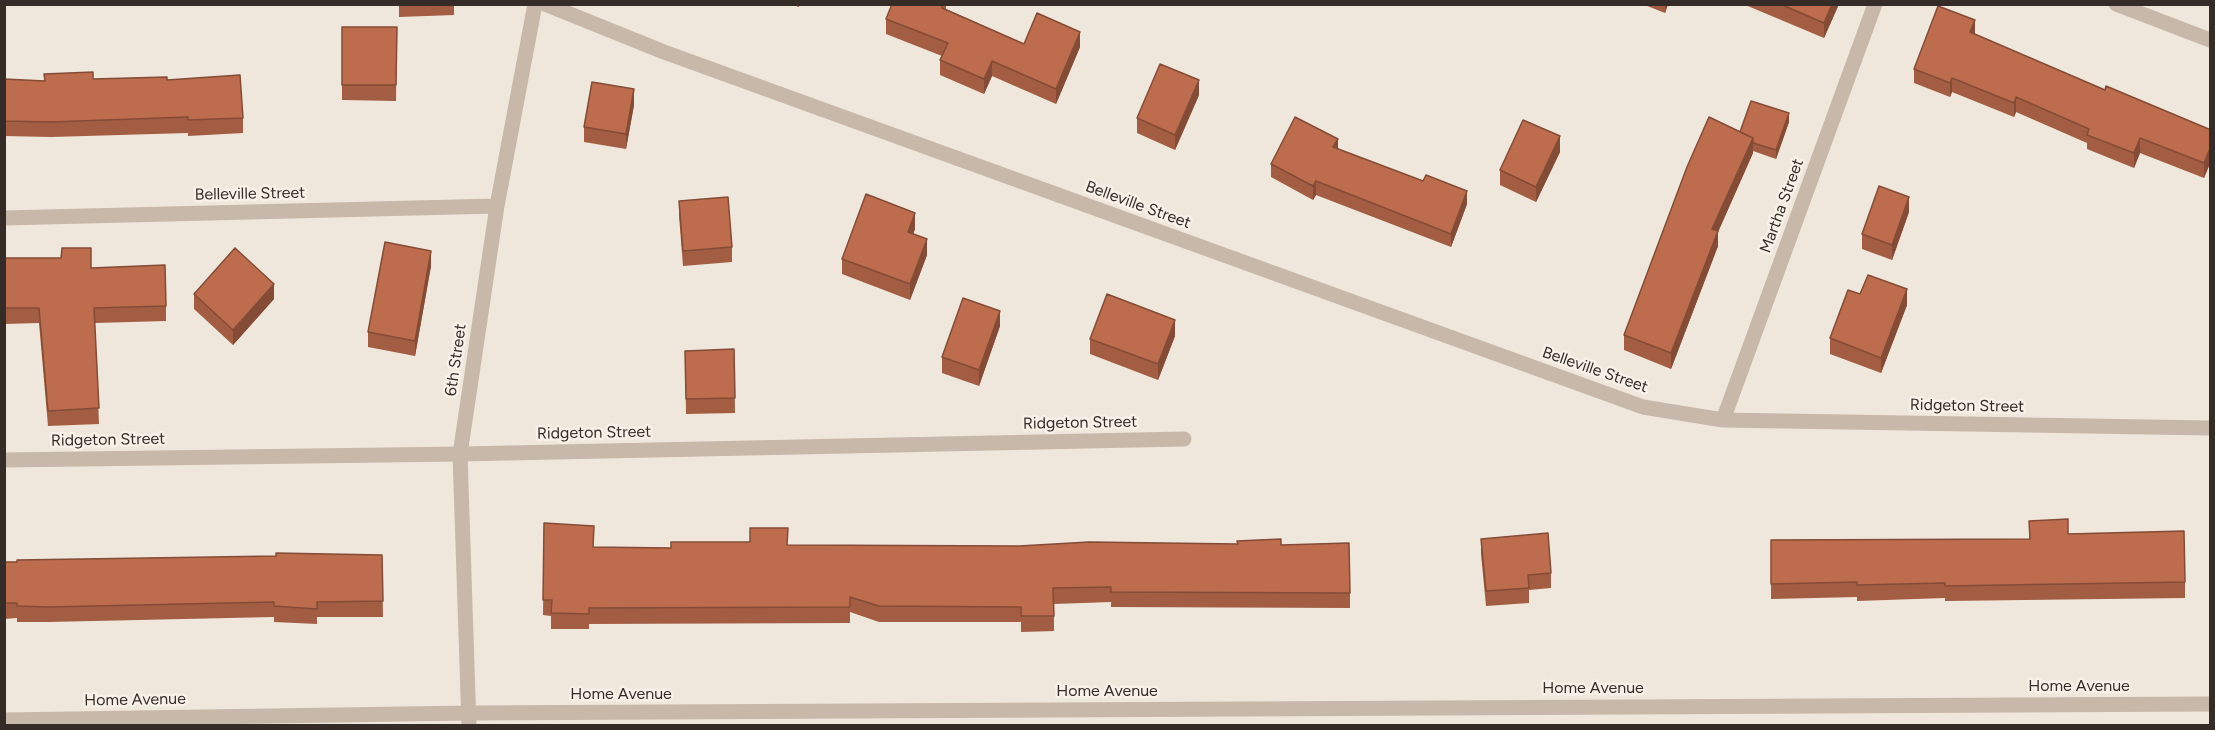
<!DOCTYPE html>
<style>
body{margin:0}
#map{position:relative;width:2215px;height:730px;overflow:hidden;background:#f0e7dc;font-family:Figtree,sans-serif}
canvas{display:block}
.frame{position:absolute;inset:0;border:6px solid #352c28;pointer-events:none}
</style>
<div id="map">
<canvas width="2215" height="730"></canvas>
<div class="frame"></div>
</div>
<script>
const context = document.querySelector('canvas').getContext('2d');
context.lineJoin = 'round';
function shape(rows) {
  const path = new Path2D();
  for (const r of rows) {
    path.moveTo(r[0], r[1]);
    for (let i = 2; i < r.length; i += 2) path.lineTo(r[i], r[i + 1]);
  }
  return path;
}
function trace(path, color, width, dash) {
  context.strokeStyle = color;
  context.lineWidth = width;
  context.lineCap = dash ? 'butt' : 'round';
  context.setLineDash(dash || []);
  context.stroke(path);
}
function paint(path, color) {
  context.fillStyle = color;
  context.fill(path, 'evenodd');
}
function drawText(font, color, halo, rows, align = 'center') {
  context.font = font + ' Figtree,sans-serif';
  context.lineWidth = 5;
  context.setLineDash([]);
  context.textBaseline = 'middle';
  context.strokeStyle = halo;
  context.fillStyle = color;
  for (const [text, x, y, turn = 0] of rows) {
    context.save();
    context.translate(x, y);
    context.rotate((+turn || 0) * Math.PI / 180);
    context.textAlign = isNaN(turn) ? turn : align;
    if (halo) context.strokeText(text, 0, 0);
    context.fillText(text, 0, 0);
    context.restore();
  }
}
const lane = shape([
 [4,460,460,454,1184,439]
]);
const street = shape([
 [545,4,664,52,1643,407,1723,420,2210,428],
 [2116,4,2210,40],
 [4,218,497,206],
 [1723,420,1875,4],
 [4,720,469,713,2210,704],
 [469,726,460,454,497,206,535,4]
]);
const wall = shape([
 [399,4,454,4,454,15,399,17],
 [790,4,800,4,799,7],
 [946,4,946,9,1024,44,1080,47,1056,104,992,76,984,94,940,75,940,60,942,56,886,34,886,19],
 [1642,4,1668,4,1665,13],
 [1743,4,1839,4,1824,38],
 [342,27,397,27,396,101,342,100],
 [1975,34,2105,90,2211,130,2211,161,2204,178,2140,153,2134,168,2087,149,2087,143,2016,112,2014,117,1952,92,1950,97,1914,83,1914,69],
 [4,79,44,81,93,79,167,80,243,118,243,133,188,136,188,133,51,137,4,136],
 [1199,95,1175,150,1137,133,1137,118],
 [634,105,626,149,584,142,584,127],
 [1789,122,1776,159,1753,151,1753,153,1718,232,1718,246,1671,369,1624,350,1624,335,1740,132],
 [1338,149,1467,204,1451,247,1316,195,1313,200,1271,177,1271,164],
 [1560,152,1536,202,1500,185,1500,170],
 [679,201,732,247,732,262,683,266,679,216],
 [1909,212,1892,260,1862,249,1862,234],
 [915,229,913,234,927,255,910,300,842,274,842,259],
 [4,258,91,268,166,306,166,321,95,323,99,424,48,426,39,323,4,324],
 [431,266,415,356,368,347,368,332],
 [194,294,274,299,233,345,194,309],
 [1860,294,1907,305,1881,373,1830,354,1830,338],
 [1000,326,979,386,942,373,942,357],
 [1175,336,1158,380,1090,354,1090,339],
 [734,349,735,413,686,414,685,351],
 [2029,521,2068,534,2185,582,2185,598,1945,601,1945,598,1857,601,1857,597,1771,599,1771,540,2029,539],
 [544,523,594,547,671,548,1281,545,1350,593,1350,608,1111,607,1111,602,1054,604,1054,631,1021,632,1021,622,879,622,850,612,850,623,589,624,589,629,551,629,551,616,543,615],
 [1481,539,1551,573,1551,588,1529,590,1529,603,1486,606,1481,554],
 [382,555,383,617,317,617,317,624,274,622,274,617,48,622,17,622,17,618,4,619,4,562]
]);
const shadedWall = shape([
 [1665,4,1668,4,1665,13],
 [1832,4,1839,4,1824,38,1824,23],
 [1975,20,1975,34,1970,32],
 [1080,32,1080,47,1056,104,1056,89],
 [992,61,992,76,984,94,984,79],
 [1952,78,1952,92,1950,97,1950,83],
 [1199,80,1199,95,1175,150,1175,135],
 [634,89,634,105,626,149,626,134],
 [2016,97,2016,112,2014,117,2014,103],
 [1789,113,1789,122,1776,159,1776,150],
 [1560,136,1560,152,1536,202,1536,187],
 [1753,138,1753,153,1718,232,1718,246,1671,369,1671,353,1712,229],
 [2140,138,2140,153,2134,168,2134,153],
 [1338,139,1338,153,1333,147],
 [2211,146,2211,161,2204,178,2204,163],
 [1316,181,1316,195,1313,200,1313,186],
 [1467,191,1467,204,1451,247,1451,234],
 [1909,197,1909,212,1892,260,1892,245],
 [915,213,915,229,908,248,908,232],
 [927,239,927,255,910,300,910,284],
 [431,251,431,266,415,356,415,341],
 [274,284,274,299,233,345,233,330],
 [1907,289,1907,305,1881,373,1881,358],
 [1000,311,1000,326,979,386,979,370],
 [1175,320,1175,336,1158,380,1158,364]
]);
const building = shape([
 [892,4,943,4,942,8,1024,44,1037,13,1080,32,1056,89,992,61,984,79,940,60,948,43,886,19,892,4],
 [1780,4,1832,4,1824,23,1780,4],
 [1938,6,1975,20,1970,32,2105,90,2106,86,2211,130,2211,146,2204,163,2140,138,2134,153,2087,135,2089,129,2016,97,2014,103,1952,78,1950,83,1914,69,1938,6],
 [342,27,397,27,396,85,342,85,342,27],
 [1160,64,1199,80,1175,135,1137,118,1160,64],
 [93,72,93,79,167,77,167,80,240,75,243,118,188,120,188,117,51,122,4,121,4,79,45,81,44,74,93,72],
 [592,82,634,89,626,134,584,127,592,82],
 [1751,101,1789,113,1776,150,1753,143,1753,138,1740,132,1751,101],
 [1295,117,1338,139,1333,147,1423,181,1426,175,1467,191,1451,234,1316,181,1313,186,1271,164,1295,117],
 [1709,117,1753,138,1712,229,1718,231,1671,353,1624,335,1687,167,1709,117],
 [1523,120,1560,136,1536,187,1500,170,1523,120],
 [1879,186,1909,197,1892,245,1862,234,1879,186],
 [866,194,915,213,908,232,927,239,910,284,842,259,866,194],
 [728,197,732,247,683,251,679,201,728,197],
 [385,242,431,251,415,341,368,332,385,242],
 [62,248,91,248,91,268,165,265,166,306,94,308,99,408,48,411,39,308,4,308,4,258,61,258,62,248],
 [235,248,274,284,233,330,194,294,235,248],
 [1868,275,1907,289,1881,358,1830,338,1848,290,1860,294,1868,275],
 [1107,294,1175,320,1158,364,1090,339,1107,294],
 [963,298,1000,311,979,370,942,357,963,298],
 [734,349,735,398,686,399,685,351,734,349],
 [2068,519,2068,534,2184,531,2185,582,1945,586,1945,583,1857,585,1857,582,1771,584,1771,540,2030,539,2029,521,2068,519],
 [544,523,594,526,593,547,671,548,671,542,750,542,750,528,788,528,787,545,1019,546,1089,542,1238,544,1237,541,1281,539,1281,545,1349,543,1350,593,1111,592,1111,587,1053,588,1054,616,1021,616,1021,607,879,606,850,597,850,607,589,608,589,614,551,613,552,600,543,600,544,523],
 [1548,533,1551,573,1528,575,1529,588,1486,591,1481,539,1548,533],
 [276,553,382,555,383,601,317,602,317,609,274,606,274,602,48,607,17,606,17,603,4,603,4,562,17,562,17,560,276,556,276,553]
]);
const streetNames = [
 ["Belleville Street",250,194,-1],
 ["Belleville Street",1138,205,20],
 ["Martha Street",1782,206,-70],
 ["6th Street",456,360,-82],
 ["Belleville Street",1595,370,19],
 ["Ridgeton Street",1967,406,1],
 ["Ridgeton Street",1080,423,-1],
 ["Ridgeton Street",594,433,-1],
 ["Ridgeton Street",108,440,-1],
 ["Home Avenue",2079,686],
 ["Home Avenue",1593,688],
 ["Home Avenue",1107,691],
 ["Home Avenue",621,694],
 ["Home Avenue",135,700,-1]
];
trace(lane, '#c7b8a9', 15);
trace(street, '#c7b8a9', 15);
paint(wall, '#a35d42');
paint(shadedWall, '#844c36');
paint(building, '#bd6c4d');
trace(building, '#844c36', 1.5);
drawText('16px', '#352c28', '#f8f1e8', streetNames);
</script>
